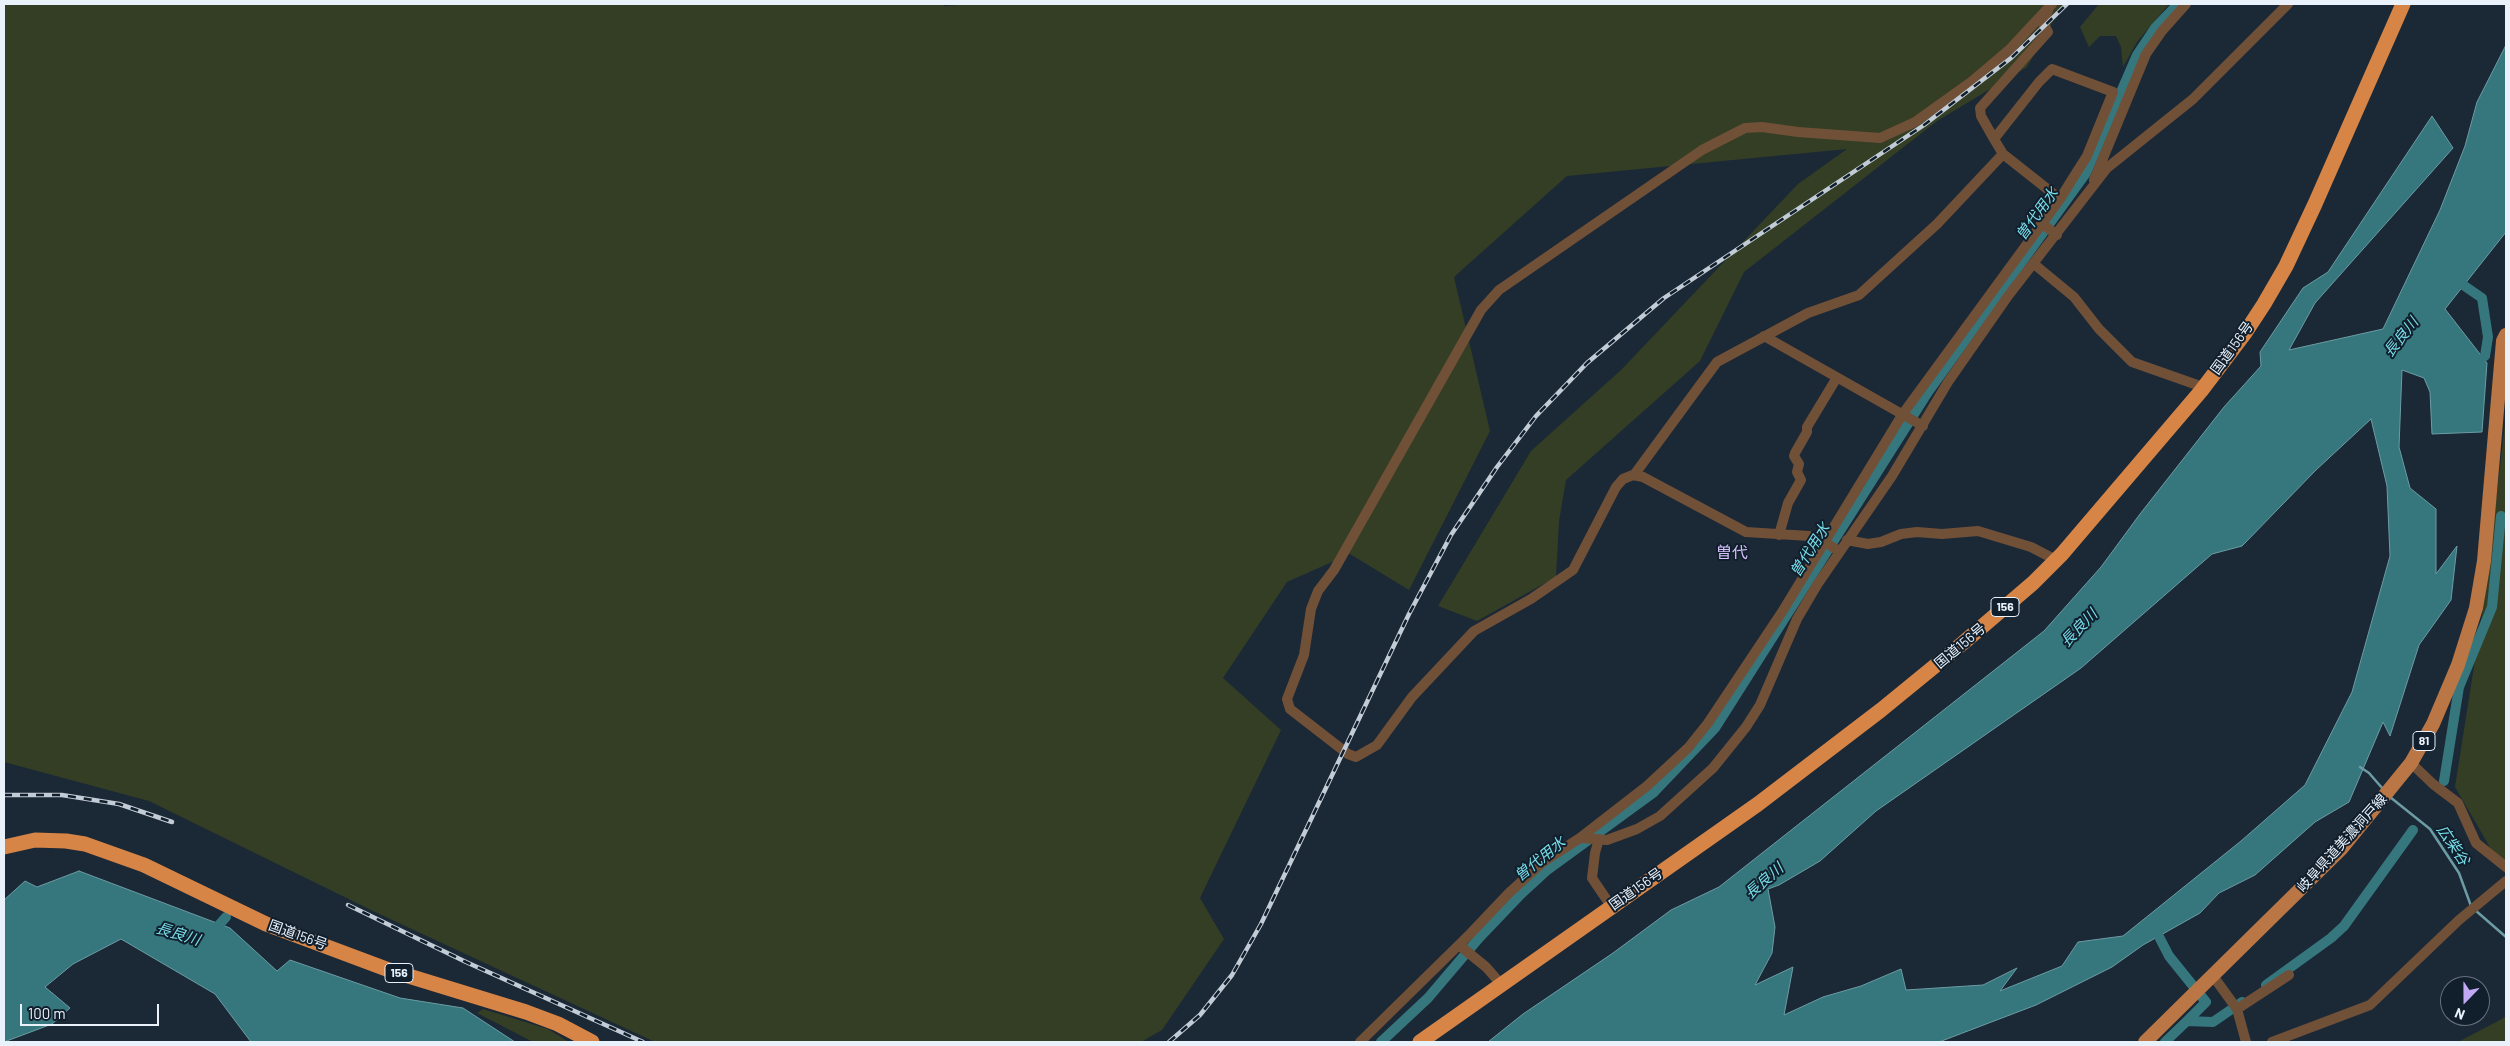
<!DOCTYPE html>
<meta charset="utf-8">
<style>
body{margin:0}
#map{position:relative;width:2510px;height:1046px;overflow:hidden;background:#1b2836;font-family:Barlow,sans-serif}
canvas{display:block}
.frame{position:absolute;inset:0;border:5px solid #e9f2fb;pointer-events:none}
.north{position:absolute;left:2440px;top:976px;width:50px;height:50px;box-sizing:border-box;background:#111e2c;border:1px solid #67737f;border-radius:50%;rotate:202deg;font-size:14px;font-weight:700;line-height:20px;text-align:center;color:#e9f2fb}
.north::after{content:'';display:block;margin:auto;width:18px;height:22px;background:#c1a8f3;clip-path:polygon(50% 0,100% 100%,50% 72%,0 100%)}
.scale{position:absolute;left:20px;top:1004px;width:139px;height:22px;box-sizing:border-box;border:2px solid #e9f2fb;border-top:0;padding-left:6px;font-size:15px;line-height:18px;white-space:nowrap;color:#e9f2fb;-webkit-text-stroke:4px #111e2c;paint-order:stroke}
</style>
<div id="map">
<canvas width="2510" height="1046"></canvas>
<div class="frame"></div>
<div class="north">N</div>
<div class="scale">100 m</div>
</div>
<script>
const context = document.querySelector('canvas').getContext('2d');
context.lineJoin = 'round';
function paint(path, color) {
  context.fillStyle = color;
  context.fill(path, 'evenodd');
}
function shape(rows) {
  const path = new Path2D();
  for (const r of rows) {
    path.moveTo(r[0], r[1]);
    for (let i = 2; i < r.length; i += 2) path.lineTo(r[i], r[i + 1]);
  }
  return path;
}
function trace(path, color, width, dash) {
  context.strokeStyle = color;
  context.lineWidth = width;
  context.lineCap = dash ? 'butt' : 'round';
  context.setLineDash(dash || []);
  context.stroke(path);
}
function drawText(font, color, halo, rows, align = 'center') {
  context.font = font + ' Barlow,"Noto Sans JP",sans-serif';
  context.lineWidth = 4;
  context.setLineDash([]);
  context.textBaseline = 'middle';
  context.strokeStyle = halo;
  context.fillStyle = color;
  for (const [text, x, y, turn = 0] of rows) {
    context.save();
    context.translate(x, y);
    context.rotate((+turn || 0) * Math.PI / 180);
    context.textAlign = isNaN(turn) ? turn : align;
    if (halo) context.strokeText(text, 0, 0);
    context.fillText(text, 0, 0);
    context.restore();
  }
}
const green = shape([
 [4,4,943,4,944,6,975,4,2063,4,2027,67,1937,121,1744,272,1700,361,1566,480,1559,521,1556,577,1477,621,1438,606,1531,451,1621,370,1798,184,1847,149,1567,176,1454,277,1490,431,1409,590,1350,554,1287,582,1223,678,1281,730,1200,898,1224,939,1162,1030,1141,1042,655,1042,375,912,149,801,4,762],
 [2099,4,2169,4,2137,42,2123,67,2121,47,2116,36,2100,36,2089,47,2080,27],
 [2506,415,2506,875,2455,787,2484,603],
 [483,1009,548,1029,569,1042,533,1042,477,1013],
 [2506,1016,2506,1042,2458,1042,2500,1020]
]);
const water = shape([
 [2506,45,2506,232,2445,309,2487,363,2482,432,2432,434,2430,392,2424,378,2402,370,2399,447,2410,488,2436,509,2436,574,2457,546,2451,600,2419,645,2390,736,2383,722,2349,802,2315,822,2255,875,2219,893,2200,913,2143,945,2112,967,2036,1005,1939,1042,1488,1042,1523,1014,1613,953,1671,910,1719,887,2044,631,2101,567,2140,514,2224,407,2261,366,2260,352,2303,288,2328,272,2432,116,2453,148,2315,303,2289,350,2383,329,2440,210,2465,146,2477,102,2506,45],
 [2371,419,2387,486,2390,556,2352,692,2305,785,2241,841,2123,936,2078,942,2062,966,2000,991,2017,968,1983,985,1906,990,1901,969,1861,986,1823,997,1784,1015,1793,967,1755,985,1772,953,1775,927,1768,889,1779,885,1820,861,1876,811,2081,668,2212,554,2242,546,2316,470,2371,419],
 [79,871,230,928,277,971,290,960,400,998,463,1008,515,1042,251,1042,215,994,121,939,73,964,45,987,70,1008,52,1024,4,1042,4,900,25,881,37,887,79,871]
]);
const stream = shape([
 [2360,767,2369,773,2383,789],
 [2390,797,2430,829,2459,873,2471,906],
 [2475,910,2506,937]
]);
const canal = shape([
 [2453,278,2482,298,2488,337,2485,356],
 [2444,781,2459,687,2492,607,2501,516],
 [2154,927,2169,956,2206,1002,2187,1021],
 [212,933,226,917],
 [2266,985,2331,938,2344,926,2413,830],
 [1381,1042,1428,998,1479,938,1521,894,1546,871,1653,793,1715,728,1928,392,2086,173,2137,55,2155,28,2178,4],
 [2165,1042,2187,1021,2213,1022,2242,1002]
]);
const minor = shape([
 [1994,139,1981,116,1980,108,2048,32,2043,23,2048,11],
 [2094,180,2146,54,2162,31,2186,4],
 [2041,223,2057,235],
 [2034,264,2074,297,2099,329,2132,362,2203,387],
 [1764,336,1923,426],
 [1634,475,1717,362,1808,313,1859,295,1937,224,2003,154],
 [1779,535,1788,503,1801,480,1797,472,1799,464,1794,456,1795,453,1807,432,1807,427,1836,379],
 [1847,540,1868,544,1881,542,1901,534,1917,532,1942,534,1978,531,2031,547,2056,560],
 [1839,551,1823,541,1809,536,1746,532,1643,477,1633,475,1623,479,1616,487,1573,570,1531,599,1474,631,1412,697,1377,745,1356,757,1348,754,1290,709,1287,699,1304,655,1311,609,1318,591,1334,570,1481,310,1499,290,1702,150,1745,128,1762,127,1798,132,1880,138,1915,122,1971,82,2010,49,2052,4],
 [2411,763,2433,784,2458,803,2476,843,2506,867],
 [1580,838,1647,786,1688,748,1708,723,1782,612,1902,415,2060,199,2073,178,2087,156,2113,92,2052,69,2039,82,1994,139,2003,154,2060,199],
 [1599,839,1595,853,1592,878,1611,906],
 [1459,945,1486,967,1501,984],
 [2213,976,2237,1009,2246,1042],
 [2237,1009,2289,975],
 [1360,1042,1470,934,1509,893,1543,862,1580,838,1607,840,1637,829,1660,816,1713,768,1746,727,1760,705,1797,619,1817,585,1892,476,1948,382,2008,296,2107,168,2193,99,2288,4],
 [2272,1042,2370,1005,2459,920,2506,881]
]);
const major = shape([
 [2145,1042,2341,849,2411,763,2433,724,2458,665,2476,608,2484,561,2503,341,2506,335]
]);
const highway = shape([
 [4,847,35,840,66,841,85,844,144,865,266,924,389,970,526,1012,558,1024,592,1042],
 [1420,1042,1758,804,1881,710,1963,643,2033,583,2062,554,2201,391,2245,333,2264,304,2286,266,2315,204,2403,4]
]);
const rail = shape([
 [4,795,62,795,119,804,172,822],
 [348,905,466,962,643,1042],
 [1169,1042,1200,1015,1232,975,1261,924,1409,614,1451,535,1497,467,1536,416,1587,363,1664,298,1924,125,2011,58,2067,4]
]);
const shields = [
 [2005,607,28],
 [2424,741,22],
 [399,973,28]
];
const shieldNames = [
 ["156",2005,607],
 ["81",2424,741],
 ["156",399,973]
];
const streetNames = [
 ["国道156号",2232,348,-54],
 ["国道156号",1960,646,-40],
 ["岐阜県道美濃洞戸線",2342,843,-48],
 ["国道156号",1636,889,-35],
 ["国道156号",298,935,20]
];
const waterNames = [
 ["曽代用水",2037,214,-54],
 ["長良川",2401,337,-51],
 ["曽代用水",1810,550,-58],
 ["長良川",2079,628,-46],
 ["広柴谷",2453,845,56],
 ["曽代用水",1540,859,-39],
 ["長良川",1764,881,-41],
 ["長良川",178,934,17]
];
const quarterNames = [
 ["曽代",1732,553]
];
paint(green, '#343e24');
paint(water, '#36777e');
trace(water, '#6c9ca4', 1);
trace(stream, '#6c9ca4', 2.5);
trace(canal, '#36777e', 10);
trace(minor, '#715038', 10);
trace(major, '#ba7644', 14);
trace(highway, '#d78547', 15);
trace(rail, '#c2ccd6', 4.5);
trace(rail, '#111e2c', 2.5, [8]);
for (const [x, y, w] of shields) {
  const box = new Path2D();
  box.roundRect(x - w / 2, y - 9.5, w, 19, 4);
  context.fillStyle = '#111e2c';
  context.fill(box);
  trace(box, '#e9f2fb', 1);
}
drawText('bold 12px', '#e9f2fb', null, shieldNames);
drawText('14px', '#e9f2fb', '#111e2c', streetNames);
drawText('italic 15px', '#78dfea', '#111e2c', waterNames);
drawText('16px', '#d3c1f9', '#111e2c', quarterNames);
</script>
